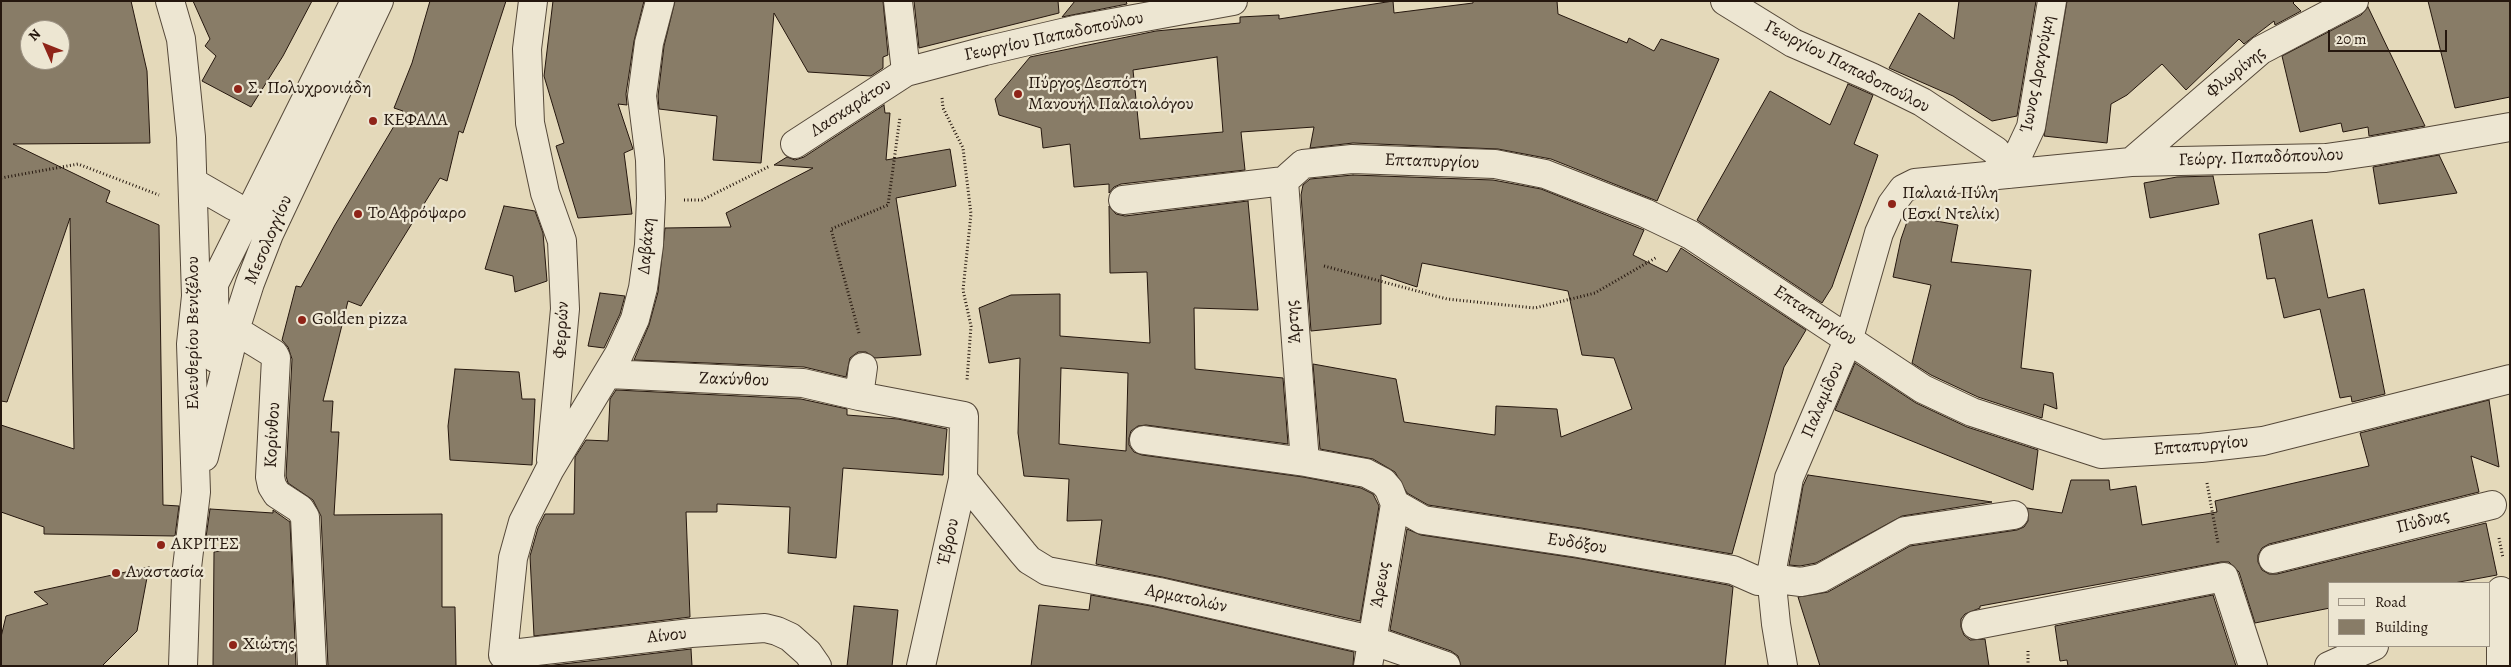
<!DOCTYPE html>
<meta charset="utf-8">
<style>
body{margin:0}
#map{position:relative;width:2511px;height:667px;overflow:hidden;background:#e4d9ba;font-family:Alegreya,serif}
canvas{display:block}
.frame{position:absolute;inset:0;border:2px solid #25170e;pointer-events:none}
.legend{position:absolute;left:2328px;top:582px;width:162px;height:65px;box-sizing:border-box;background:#ede6d2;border:1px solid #9d9384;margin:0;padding:6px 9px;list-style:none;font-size:15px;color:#25170e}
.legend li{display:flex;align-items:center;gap:10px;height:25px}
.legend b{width:25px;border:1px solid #9d9384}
.north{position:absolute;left:20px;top:20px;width:50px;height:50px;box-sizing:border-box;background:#ede6d2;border:1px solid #9d9384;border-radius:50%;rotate:314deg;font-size:14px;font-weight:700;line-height:20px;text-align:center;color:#25170e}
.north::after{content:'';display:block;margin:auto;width:18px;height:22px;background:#8f2418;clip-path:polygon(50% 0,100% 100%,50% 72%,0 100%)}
.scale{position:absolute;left:2328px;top:30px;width:119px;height:22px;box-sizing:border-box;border:2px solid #25170e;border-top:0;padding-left:6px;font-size:15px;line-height:18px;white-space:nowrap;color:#25170e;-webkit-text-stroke:4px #ede6d2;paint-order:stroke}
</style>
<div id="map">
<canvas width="2511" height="667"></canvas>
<div class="frame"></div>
<ul class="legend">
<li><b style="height:6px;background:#ede6d2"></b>Road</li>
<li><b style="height:14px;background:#887c67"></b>Building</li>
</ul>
<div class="north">N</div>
<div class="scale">20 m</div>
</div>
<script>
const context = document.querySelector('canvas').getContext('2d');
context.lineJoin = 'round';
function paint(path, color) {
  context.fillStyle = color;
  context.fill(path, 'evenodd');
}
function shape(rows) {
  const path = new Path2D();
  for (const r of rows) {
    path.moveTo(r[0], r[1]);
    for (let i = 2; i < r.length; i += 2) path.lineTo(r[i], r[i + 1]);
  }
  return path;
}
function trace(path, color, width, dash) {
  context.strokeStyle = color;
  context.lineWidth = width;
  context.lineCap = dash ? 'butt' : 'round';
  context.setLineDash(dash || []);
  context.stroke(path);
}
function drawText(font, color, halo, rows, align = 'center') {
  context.font = font + ' Alegreya,serif';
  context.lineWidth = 4.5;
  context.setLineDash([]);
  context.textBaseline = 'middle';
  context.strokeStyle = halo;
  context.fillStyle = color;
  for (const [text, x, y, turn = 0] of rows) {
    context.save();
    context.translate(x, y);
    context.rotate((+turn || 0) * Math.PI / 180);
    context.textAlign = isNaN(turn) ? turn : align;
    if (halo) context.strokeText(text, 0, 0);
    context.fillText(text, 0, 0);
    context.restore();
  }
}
const building = shape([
 [1,1,131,1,147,71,150,143,13,144,110,191,106,202,159,225,163,505,179,506,175,536,44,534,44,527,1,512,1,425,74,449,70,218,7,402,1,401,1,1],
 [30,30,60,30,60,60,30,60,30,30],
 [193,1,312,1,283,56,251,107,202,81,216,56,205,46,210,39,193,1],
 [430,1,506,1,463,133,459,131,447,181,440,178,361,306,348,301,323,401,333,401,331,432,339,432,334,515,442,514,442,607,455,607,456,666,328,666,321,516,313,500,288,483,286,476,292,359,288,347,282,340,296,286,301,287,335,225,403,111,394,108,412,63,430,1],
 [553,1,644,1,634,41,626,94,627,105,618,104,633,149,624,153,632,214,578,218,556,146,564,143,544,76,553,1],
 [675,1,883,1,888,55,883,57,883,68,871,76,808,72,774,13,761,163,713,160,717,116,659,109,658,96,664,46,675,1],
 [914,1,1058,1,1059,13,919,48,914,1],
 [1075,1,1126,1,1127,4,1062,17,1075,1],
 [1393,1,1394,13,1473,3,1473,1,1557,1,1558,14,1627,43,1629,38,1654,51,1661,39,1719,59,1657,201,1551,159,1498,149,1353,143,1310,148,1314,127,1241,132,1245,170,1121,184,1114,187,1109,193,1109,184,1074,187,1070,144,1043,148,1041,128,999,115,995,99,1030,57,1156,31,1240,23,1240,17,1279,15,1279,19,1393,1],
 [1217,57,1223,132,1140,139,1133,70,1217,57],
 [1959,1,2036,1,2017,116,1992,121,1953,96,1889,68,1919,13,1954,39,1959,1],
 [2067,1,2295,1,2293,3,2301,11,2275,25,2274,21,2244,44,2239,39,2186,90,2162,64,2127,95,2111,104,2107,143,2044,136,2067,1],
 [2428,1,2510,1,2510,97,2455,108,2428,1],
 [2368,7,2425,126,2369,136,2368,127,2343,132,2341,123,2300,132,2282,56,2361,15,2368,7],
 [1848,84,1873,95,1854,144,1878,155,1832,287,1822,303,1697,220,1770,91,1830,125,1848,84],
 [884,105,885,113,890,113,886,160,950,149,956,186,896,198,921,355,875,358,866,352,858,352,850,358,846,377,804,367,634,360,649,325,658,292,665,228,731,227,726,213,813,168,774,165,787,157,795,160,804,157,884,105],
 [2439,155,2457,193,2379,204,2373,167,2439,155],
 [1353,175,1493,180,1541,189,1644,230,1633,255,1667,272,1681,248,1806,330,1784,367,1732,554,1581,528,1428,505,1407,493,1395,472,1373,459,1320,449,1313,364,1396,379,1404,422,1495,435,1496,406,1557,409,1561,437,1632,409,1614,358,1582,355,1568,291,1422,263,1417,287,1381,275,1381,324,1311,331,1301,195,1303,185,1310,179,1353,175],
 [2213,176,2219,204,2150,218,2144,183,2177,177,2213,176],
 [1248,201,1258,310,1194,308,1195,369,1283,378,1288,444,1146,425,1138,426,1131,431,1129,438,1129,445,1134,452,1142,455,1303,477,1361,488,1373,494,1379,506,1360,621,1162,577,1096,564,1102,520,1067,521,1069,479,1024,476,1018,433,1020,358,989,363,979,308,1011,295,1060,294,1060,336,1150,343,1147,272,1110,273,1109,206,1116,214,1125,216,1248,201],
 [1061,368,1128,373,1126,451,1059,444,1061,368],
 [504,206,535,211,543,233,547,281,515,292,513,276,485,269,504,206],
 [1909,216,1958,225,1951,262,2031,270,2021,368,2053,373,2057,409,2044,404,2042,418,1978,397,1931,375,1912,363,1931,285,1893,277,1901,239,1909,216],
 [2312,220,2328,298,2364,289,2385,394,2352,402,2351,396,2340,398,2320,309,2284,318,2275,278,2267,279,2259,234,2312,220],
 [600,293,625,296,620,314,604,348,588,346,600,293],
 [1855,363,1916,403,1967,427,2038,450,2033,490,1835,410,1855,363],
 [455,369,519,372,522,399,535,399,532,465,450,460,448,426,455,369],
 [616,390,801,399,847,409,847,415,898,419,947,429,943,475,843,468,836,558,788,553,790,507,717,504,717,512,686,512,690,617,534,636,530,556,538,528,545,514,574,514,575,457,586,440,608,441,610,399,616,390],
 [2489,400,2499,467,2471,456,2479,492,2269,544,2262,548,2258,555,2258,562,2262,570,2269,574,2277,574,2486,523,2497,575,2454,583,2330,583,2330,608,2255,623,2239,572,2229,562,2221,562,1980,606,1980,608,1965,614,1961,619,1961,627,1964,635,1970,640,1985,639,1989,666,1820,666,1798,597,1828,592,1910,546,2017,530,2024,527,2028,521,2027,508,2062,513,2071,480,2109,480,2110,490,2136,486,2142,525,2217,512,2215,501,2369,466,2360,433,2489,400],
 [1808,475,1992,502,1902,516,1816,563,1800,566,1789,565,1803,486,1808,475],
 [210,509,273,513,273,510,290,522,296,666,213,666,214,552,231,549,230,537,206,537,210,509],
 [1407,529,1421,535,1576,558,1728,585,1733,587,1725,666,1461,666,1458,656,1451,651,1390,630,1407,529],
 [149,567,137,631,102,666,1,666,1,637,6,616,48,604,34,592,149,567],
 [1091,595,1156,607,1354,652,1353,666,1031,666,1039,605,1089,610,1091,595],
 [2213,595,2236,666,2068,666,2067,660,2060,661,2055,626,2213,595],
 [854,606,898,610,892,666,847,666,854,606],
 [691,649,692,666,546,666,691,649]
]);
const path = shape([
 [942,98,943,108,963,148,971,214,963,290,971,326,967,380],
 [1,178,78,164,159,195],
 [684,200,702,200,770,166],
 [1324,266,1447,299,1535,308,1595,293,1657,257],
 [859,333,831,229,888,205,900,117],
 [2207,483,2218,543],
 [2499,538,2503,558],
 [2028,666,2028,650]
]);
const minor = shape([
 [170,1,181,39,191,137,196,296,191,344,196,492,186,576,183,666],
 [533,1,527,49,530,123,545,193,562,241,565,309,551,460],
 [660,1,649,43,642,96,650,160,651,198,649,245,643,288,635,319,619,354,550,469,523,522,513,558,503,655,691,633,765,628,777,631,790,637,808,653,817,666],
 [898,1,906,72],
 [1725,1,1793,43,1871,77,1922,102,1996,151,2009,174],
 [795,144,906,72,985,51,1079,29,1233,1],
 [2131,162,2261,50,2354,1],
 [2009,174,2031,127,2052,1],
 [1284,181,1305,462],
 [194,183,234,206],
 [1123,200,1284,181,1303,164,1352,159,1495,164,1545,174,1645,213,1691,235,1923,389,1972,412,2101,454,2201,448,2263,441,2510,379],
 [235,330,274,354,276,358,270,477,272,486,277,494,300,509,305,517,312,666],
 [215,358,214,284,355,1],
 [863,367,859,396,964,416,963,479,921,666],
 [608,374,803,383,859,396],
 [1144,440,1305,462,1366,473,1383,482,1389,489,1395,504,1423,520,1578,543,1733,570,1758,581,1771,575,1785,580,1801,582,1821,578,1905,531,2014,515],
 [204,457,235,330,250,283,269,234,379,1],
 [963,479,1023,553,1029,560,1047,571,1159,592,1371,640,1446,666],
 [2273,559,2492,505],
 [2501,591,2501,666],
 [1976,625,2224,577,2253,666],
 [1368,666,1395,504],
 [1783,666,1776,624,1771,575,1789,478,1849,338,1879,233,1892,204,1903,189,1915,183,2131,162,2326,158,2368,152,2510,127],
 [2329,666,2374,646]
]);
const markers = [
 [238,89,5,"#8f2418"],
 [1018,94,5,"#8f2418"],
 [373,121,5,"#8f2418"],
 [1892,204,5,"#8f2418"],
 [358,214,5,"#8f2418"],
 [302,320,5,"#8f2418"],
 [161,545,5,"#8f2418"],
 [116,573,5,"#8f2418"],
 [233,645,5,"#8f2418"]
];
const streetNames = [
 ["Γεωργίου Παπαδοπούλου",1054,37,-12],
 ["Γεωργίου Παπαδοπούλου",1847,67,27],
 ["Φλωρίνης",2236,73,-39],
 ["Ίωνος Δραγούμη",2038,74,-79],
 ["Λασκαράτου",851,108,-33],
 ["Γεώργ. Παπαδόπουλου",2261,158,-2],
 ["Επταπυργίου",1432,162,2],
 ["Μεσολογγίου",269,240,-67],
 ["Δαβάκη",647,246,-85],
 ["Επταπυργίου",1815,316,33],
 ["Άρτης",1294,322,-95],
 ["Φερρών",562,330,-87],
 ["Ελευθερίου Βενιζέλου",194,333,-90],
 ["Ζακύνθου",734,380,2],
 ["Παλαμίδου",1823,400,-67],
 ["Κορίνθου",273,435,-87],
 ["Επταπυργίου",2201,446,-5],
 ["Πύδνας",2423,522,-14],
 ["Έβρου",949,542,-78],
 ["Ευδόξου",1577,544,9],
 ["Άρεως",1381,585,-80],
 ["Αρματολών",1186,599,12],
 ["Αίνου",667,636,-6]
];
const poiNames = [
 ["Πύργος Δεσπότη",1028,84],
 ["Μανουήλ Παλαιολόγου",1028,105],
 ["Σ. Πολυχρονιάδη",248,89],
 ["ΚΕΦΑΛΑ",383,121],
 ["Παλαιά Πύλη",1902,194],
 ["(Εσκί Ντελίκ)",1902,215],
 ["Το Αφρόψαρο",368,214],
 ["Golden pizza",312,320],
 ["ΑΚΡΙΤΕΣ",171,545],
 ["Αναστασία",126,573],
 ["Χιώτης",243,645]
];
paint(building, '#887c67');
trace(building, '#25170e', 1);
trace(minor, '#554839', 30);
trace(path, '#25170e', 3, [1, 2.5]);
trace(minor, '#ede6d2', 28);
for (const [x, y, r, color] of markers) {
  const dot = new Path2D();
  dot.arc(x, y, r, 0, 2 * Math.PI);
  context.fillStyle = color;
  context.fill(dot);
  trace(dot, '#ede6d2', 2);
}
drawText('18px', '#25170e', '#ede6d2', streetNames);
drawText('18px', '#25170e', '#ede6d2', poiNames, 'left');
</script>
